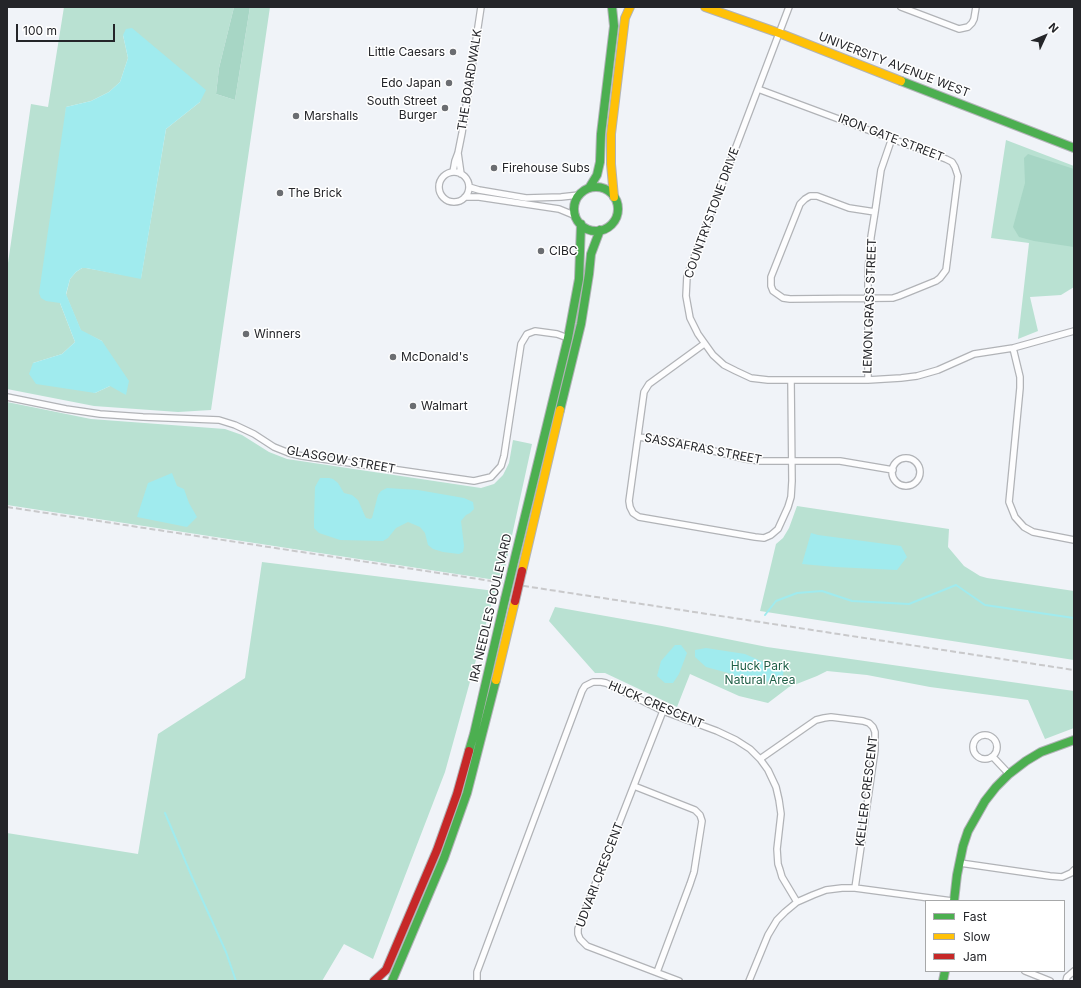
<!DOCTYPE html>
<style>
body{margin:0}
#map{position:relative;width:1081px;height:988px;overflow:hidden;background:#f0f3f8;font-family:Inter,sans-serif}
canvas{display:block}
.frame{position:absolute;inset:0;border:8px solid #242529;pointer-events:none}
.legend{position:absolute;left:925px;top:900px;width:140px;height:72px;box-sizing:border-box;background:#fff;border:1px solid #a7a8a9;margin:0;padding:5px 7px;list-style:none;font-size:12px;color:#242529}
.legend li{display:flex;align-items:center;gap:8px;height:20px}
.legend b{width:20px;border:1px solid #a7a8a9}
.north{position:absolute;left:1025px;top:16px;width:40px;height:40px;-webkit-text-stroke:3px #fff;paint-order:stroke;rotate:46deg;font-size:11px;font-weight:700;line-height:16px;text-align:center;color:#242529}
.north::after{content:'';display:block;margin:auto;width:14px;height:18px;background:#242529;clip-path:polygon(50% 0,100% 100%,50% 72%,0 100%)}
.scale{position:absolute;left:16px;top:24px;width:99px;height:18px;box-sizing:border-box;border:2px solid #242529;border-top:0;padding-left:5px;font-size:12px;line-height:14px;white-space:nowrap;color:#242529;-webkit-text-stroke:3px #fff;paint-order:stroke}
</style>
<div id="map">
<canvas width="1081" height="988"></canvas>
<div class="frame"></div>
<ul class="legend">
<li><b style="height:5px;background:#4caf50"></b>Fast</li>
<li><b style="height:5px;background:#ffc107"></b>Slow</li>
<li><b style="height:5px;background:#c62828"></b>Jam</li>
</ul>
<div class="north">N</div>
<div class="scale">100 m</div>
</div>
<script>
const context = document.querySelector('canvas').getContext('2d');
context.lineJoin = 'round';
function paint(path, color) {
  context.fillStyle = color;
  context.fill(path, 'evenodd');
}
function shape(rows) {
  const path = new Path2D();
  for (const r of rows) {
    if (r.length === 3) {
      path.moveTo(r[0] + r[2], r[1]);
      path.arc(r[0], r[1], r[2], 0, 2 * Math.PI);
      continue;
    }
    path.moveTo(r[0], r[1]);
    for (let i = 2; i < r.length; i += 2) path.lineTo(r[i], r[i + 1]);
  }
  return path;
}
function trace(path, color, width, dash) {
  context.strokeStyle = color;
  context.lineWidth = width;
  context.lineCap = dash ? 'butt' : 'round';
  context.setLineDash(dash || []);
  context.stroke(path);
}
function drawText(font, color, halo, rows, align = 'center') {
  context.font = font + ' Inter,sans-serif';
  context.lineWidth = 3;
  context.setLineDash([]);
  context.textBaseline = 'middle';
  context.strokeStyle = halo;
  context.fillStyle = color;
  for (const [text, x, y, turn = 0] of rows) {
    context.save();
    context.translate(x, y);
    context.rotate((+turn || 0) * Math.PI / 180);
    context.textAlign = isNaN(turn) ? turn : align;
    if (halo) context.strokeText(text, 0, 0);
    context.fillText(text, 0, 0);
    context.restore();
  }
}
const green = shape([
 [64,7,234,7,219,68,216,94,235,100,250,7,270,7,211,410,178,412,94,406,7,389,7,270,31,104,48,107],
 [123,35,200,102,166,129,141,278,86,268,82,268,76,272,70,279,66,295,81,331,102,341,110,386,95,393,33,363,62,354,75,342,60,303,66,107,91,101,109,92,120,82,128,58],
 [1006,140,1074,166,1074,287,1061,295,1030,297,1038,331,1018,339,1029,243,991,238],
 [7,402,91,419,225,429,242,435,269,452,287,459,481,488,494,484,503,475,509,463,513,440,532,444,502,581,7,505],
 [797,506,949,529,948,547,964,566,980,576,987,578,1074,591,1074,660,760,611,776,544,783,538,789,528],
 [262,562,495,591,445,772,373,959,344,944,322,981,7,981,7,833,138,854,158,734,245,678],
 [555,607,662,626,767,647,1074,691,1074,728,1045,739,1028,700,930,687,867,675,827,671,817,676,789,687,768,703,739,696,690,674,677,707,605,673,595,673,549,621]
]);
const forest = shape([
 [234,7,250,7,235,100,216,94,219,68],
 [1028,154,1074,169,1074,247,1034,241,1019,237,1013,227,1025,183,1024,158]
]);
const water = shape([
 [132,28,206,90,200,102,166,129,141,279,86,268,82,268,76,272,70,279,66,294,81,330,102,341,129,381,126,395,110,386,95,393,36,384,29,374,33,363,62,354,75,342,60,303,46,301,41,298,39,293,66,107,91,101,109,92,120,82,128,58,123,35,126,29],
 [172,473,177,486,184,489,189,503,197,517,187,527,137,517,148,483],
 [320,478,329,478,333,479,338,483,344,493,352,495,358,500,365,516,366,518,370,519,372,518,378,495,381,491,387,488,418,490,464,498,473,502,474,509,470,513,466,515,461,521,464,546,463,552,459,554,443,552,433,549,428,545,425,533,420,527,408,522,396,528,388,538,383,541,340,540,319,533,314,528,314,520,315,487],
 [811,533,818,535,901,546,907,557,897,570,835,567,802,564],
 [675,645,681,645,687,653,679,674,673,683,665,683,657,676,661,661],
 [706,648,745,654,784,671,782,677,777,681,753,682,742,681,732,674,706,667,695,657,695,650]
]);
const stream = shape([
 [765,615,776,601,797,593,822,591,852,601,909,604,956,585,985,605,1074,618],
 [165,813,192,877,226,952,236,981]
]);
const street = shape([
 [789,7,687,276,686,296,690,318,698,334,713,355,724,365,736,371,751,378,768,380,868,380,901,378,917,376,938,370,974,354,1013,348,1074,331],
 [901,7,959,29,968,27,972,23,974,19,976,7],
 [758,89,946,159,952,162,955,167,958,176,946,270,940,278,936,281,899,296,893,298,790,299,783,298,773,291,771,286,771,277,800,204,805,199,810,196,817,196,849,208,875,212],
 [458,153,461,174],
 [453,172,455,161,458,153,462,133,481,7],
 [454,187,15],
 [469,187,479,190,526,198,561,197,579,195],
 [465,197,479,197,559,209,576,216],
 [704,344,649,384,644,392,629,501,630,507,633,513,639,517,755,537,764,538,771,535,778,529,788,507,791,497,792,481,791,381],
 [1013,348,1020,377,1020,388,1009,502,1015,517,1024,527,1033,532,1074,540],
 [868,380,868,272,871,237,875,212,881,170,892,138],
 [7,397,66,409,100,414,143,417,219,420,235,425,254,434,274,447,289,453,302,456,474,481,491,477,501,466,504,456,521,344,527,334,535,331,557,334,568,338],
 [638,437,677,442,746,459,760,461,840,461,893,470],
 [906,472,14],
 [663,711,580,923,578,929,578,934,580,939,587,946,679,981],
 [985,747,12],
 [993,757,1009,774],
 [760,759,803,729,816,720,824,718,831,717,863,721,869,723,873,727,875,732,875,750,855,888],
 [634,786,695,810,700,815,702,821,694,872,690,884,657,972],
 [960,863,1050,876,1062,877,1071,873,1074,870],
 [1025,971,1050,981],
 [477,981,477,972,582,691,585,686,593,682,601,682,606,683,663,711,717,731,736,740,750,749,760,759,768,770,776,787,779,800,781,814,777,849,778,864,780,870,782,877,797,902],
 [749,981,768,935,777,920,785,912,797,902,813,895,826,890,842,888,855,888,952,901],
 [1066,981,1067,977,1074,971]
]);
const fast = shape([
 [901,81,1074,148],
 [596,209,22],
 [589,188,597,175,600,162,601,134,614,26,612,7],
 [560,410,581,324,589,274,591,254,600,230],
 [512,570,568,338,579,279,581,224],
 [469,751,474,734,505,599],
 [954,901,957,875,963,846,968,831,985,801,996,787,1009,774,1026,761,1041,752,1074,740],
 [392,981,444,858,467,793,496,680],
 [943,981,945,971]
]);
const slow = shape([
 [705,7,779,33,901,81],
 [614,197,611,164,611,134,625,18,630,7],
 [522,571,560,410],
 [496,680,515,601]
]);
const jam = shape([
 [374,981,386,970,437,850,457,794,469,751]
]);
const rail = shape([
 [7,507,1074,670]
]);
const fastBridge = shape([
 [505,599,512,570]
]);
const jamBridge = shape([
 [515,601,522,571]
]);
const markers = [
 [453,52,4,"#6b6d71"],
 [449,83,4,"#6b6d71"],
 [445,108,4,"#6b6d71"],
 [296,116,4,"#6b6d71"],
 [494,168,4,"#6b6d71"],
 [280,193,4,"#6b6d71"],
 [541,251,4,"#6b6d71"],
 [246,334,4,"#6b6d71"],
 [393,357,4,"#6b6d71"],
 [413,406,4,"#6b6d71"]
];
const poiNames = [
 ["Little Caesars",445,52,"right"],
 ["Edo Japan",441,83,"right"],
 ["South Street",437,101,"right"],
 ["Burger",437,115,"right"],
 ["Marshalls",304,116],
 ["Firehouse Subs",502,168],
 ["The Brick",288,193],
 ["CIBC",549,251],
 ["Winners",254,334],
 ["McDonald's",401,357],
 ["Walmart",421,406]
];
const streetNames = [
 ["UNIVERSITY AVENUE WEST",894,65,21],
 ["THE BOARDWALK",470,80,-81],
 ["IRON GATE STREET",891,138,21],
 ["COUNTRYSTONE DRIVE",712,213,-70],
 ["LEMON GRASS STREET",870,306,-88],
 ["SASSAFRAS STREET",703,449,11],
 ["GLASGOW STREET",341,460,10],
 ["IRA NEEDLES BOULEVARD",491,608,-77],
 ["HUCK CRESCENT",656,705,23],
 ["KELLER CRESCENT",867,791,-83],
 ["UDVARI CRESCENT",600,875,-69]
];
const parkNames = [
 ["Huck Park",760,666],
 ["Natural Area",760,680]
];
paint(green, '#b9e1d2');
paint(forest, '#a7d6c5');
paint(water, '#a0ebee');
trace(stream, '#a0ebee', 2);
trace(street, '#b1b3b7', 8);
trace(fast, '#b1b3b7', 10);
trace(slow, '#b1b3b7', 10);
trace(jam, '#b1b3b7', 10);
trace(street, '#fdfdfe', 5.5);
trace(fast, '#4caf50', 8);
trace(slow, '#ffc107', 8);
trace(jam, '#c62828', 8);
trace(rail, '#c9c9cb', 2, [6, 3]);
trace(fastBridge, '#b1b3b7', 10, []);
trace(jamBridge, '#b1b3b7', 10, []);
trace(fastBridge, '#4caf50', 8);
trace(jamBridge, '#c62828', 8);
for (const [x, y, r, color] of markers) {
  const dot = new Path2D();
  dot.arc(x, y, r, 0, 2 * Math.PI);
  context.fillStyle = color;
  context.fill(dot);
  trace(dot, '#fff', 1.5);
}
drawText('12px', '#242529', '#fff', poiNames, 'left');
drawText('12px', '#242529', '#fff', streetNames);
drawText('12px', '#1f5f47', '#fff', parkNames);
</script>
